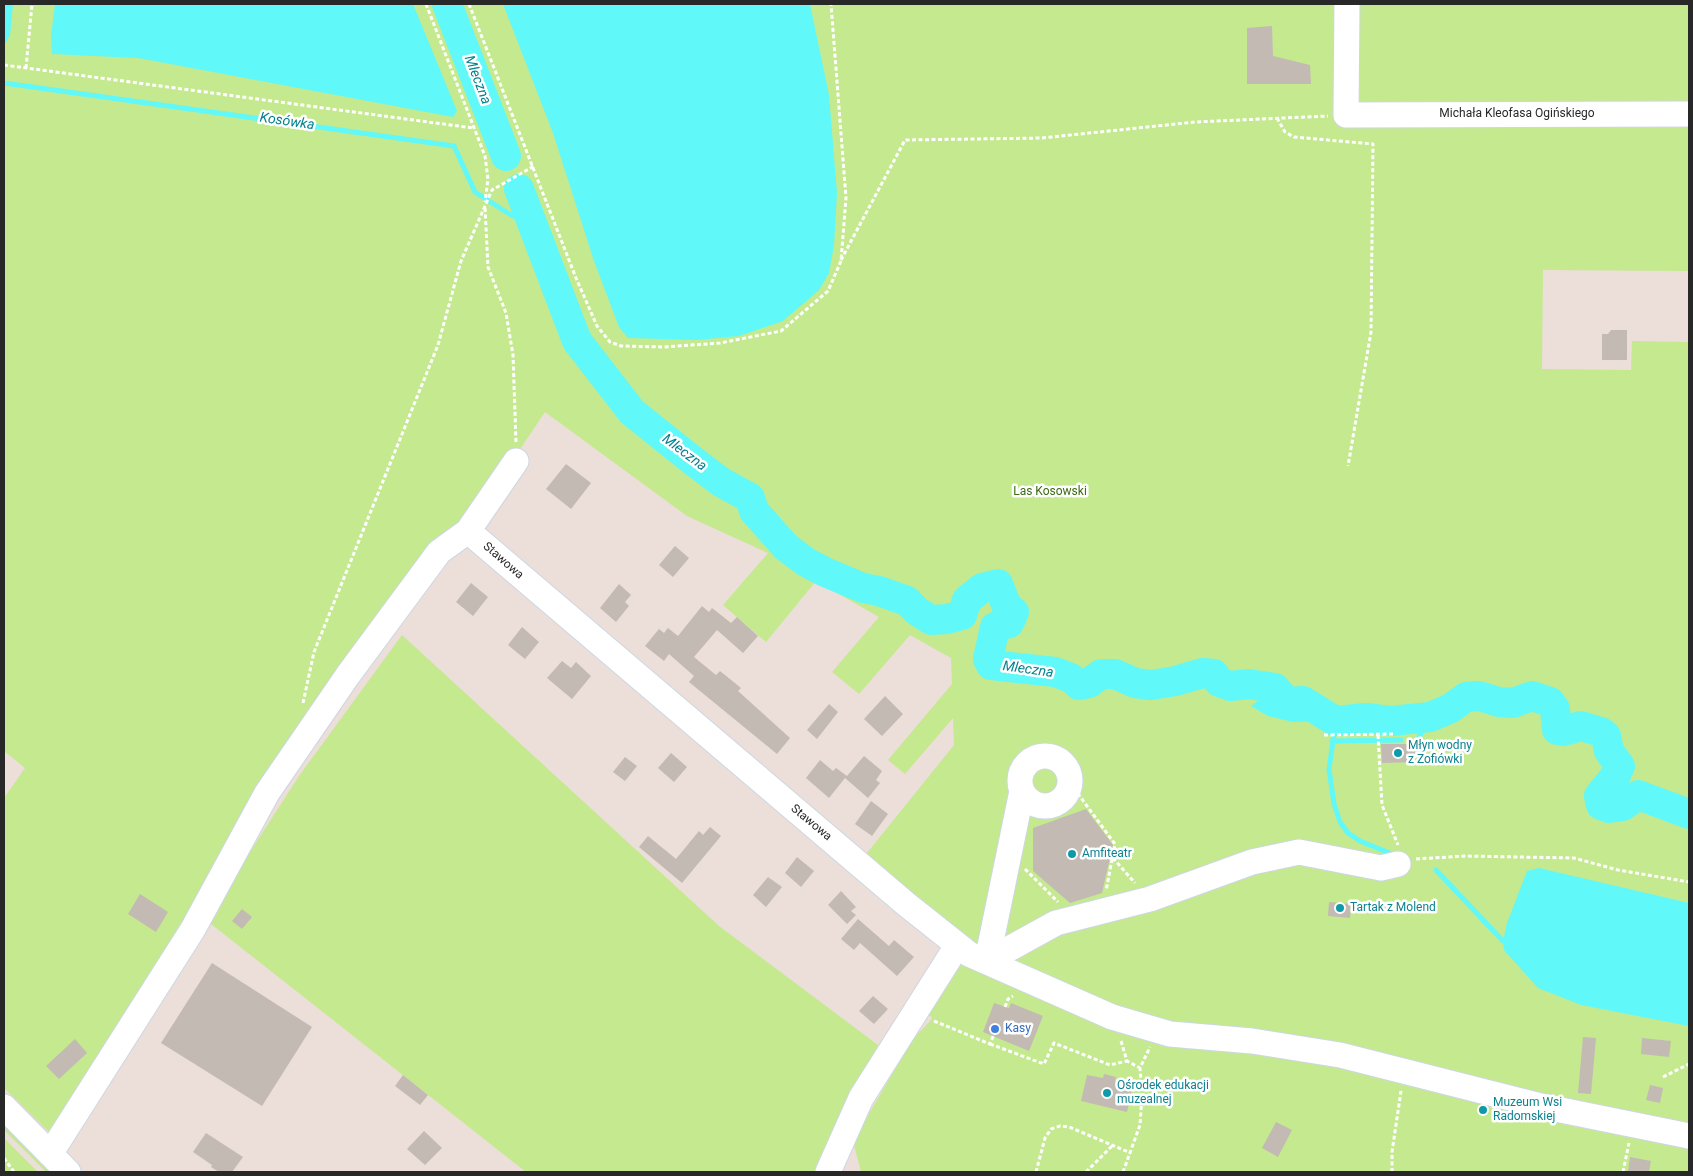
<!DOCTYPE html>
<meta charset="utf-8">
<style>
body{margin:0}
#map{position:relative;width:1693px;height:1176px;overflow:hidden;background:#ecded8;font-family:Roboto,sans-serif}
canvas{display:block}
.frame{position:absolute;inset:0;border:5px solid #282828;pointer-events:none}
</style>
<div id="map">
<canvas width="1693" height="1176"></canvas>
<div class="frame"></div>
</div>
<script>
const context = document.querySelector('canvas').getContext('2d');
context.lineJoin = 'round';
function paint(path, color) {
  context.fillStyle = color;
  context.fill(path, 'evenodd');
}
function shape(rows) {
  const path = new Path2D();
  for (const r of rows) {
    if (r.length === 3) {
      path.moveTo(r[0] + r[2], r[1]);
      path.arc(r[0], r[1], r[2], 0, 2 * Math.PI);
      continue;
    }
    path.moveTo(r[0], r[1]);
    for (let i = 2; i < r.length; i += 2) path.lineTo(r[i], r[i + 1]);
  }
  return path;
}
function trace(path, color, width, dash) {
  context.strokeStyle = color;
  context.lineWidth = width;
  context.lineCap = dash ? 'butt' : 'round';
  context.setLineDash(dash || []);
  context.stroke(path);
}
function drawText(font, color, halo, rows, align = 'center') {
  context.font = font + ' Roboto,sans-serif';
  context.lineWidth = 5;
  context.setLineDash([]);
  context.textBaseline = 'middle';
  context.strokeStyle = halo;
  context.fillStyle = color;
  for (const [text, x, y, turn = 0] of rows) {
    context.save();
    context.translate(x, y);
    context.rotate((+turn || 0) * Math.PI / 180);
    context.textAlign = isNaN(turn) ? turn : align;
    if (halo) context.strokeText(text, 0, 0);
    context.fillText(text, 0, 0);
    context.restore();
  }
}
const green = shape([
 [4,4,1689,4,1689,271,1543,270,1542,369,1631,370,1632,341,1689,342,1689,1172,861,1172,853,1141,912,1040,931,1020,932,1017,925,1014,952,958,863,858,954,745,953,718,905,774,888,760,952,684,951,658,910,635,859,694,832,672,879,617,816,581,766,642,723,605,768,553,687,516,545,412,449,555,340,705,51,1134,4,1088,4,798,25,768,4,751],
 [402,635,719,926,878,1045,818,1172,526,1172,206,920,299,776],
 [4,1120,56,1172,46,1172,4,1130],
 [4,1138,38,1172,4,1172]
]);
const water = shape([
 [4,4,13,4,10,35,4,46],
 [55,4,413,4,457,111,453,117,138,58,52,54,51,36],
 [503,4,810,4,829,95,837,193,834,245,829,273,819,290,783,321,739,336,697,340,628,338,619,327,594,261,553,133],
 [1297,698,1321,704,1333,712,1361,713,1362,723,1347,725,1341,732,1326,731,1321,721,1293,722,1268,716,1251,706,1259,700],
 [1539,868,1689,903,1689,1026,1581,1005,1538,988,1504,950,1503,941,1507,923,1527,871]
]);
const stream = shape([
 [4,83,454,146,475,192,511,215,532,224],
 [1335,727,1329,769,1334,804,1340,822,1348,833,1360,841,1392,854],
 [1418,739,1430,717],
 [1332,741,1401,740],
 [1436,870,1503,941,1510,940]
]);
const river = shape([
 [447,4,506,156],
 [519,189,577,341,632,412,692,460,721,482,750,498,754,511,786,547,806,562,825,572,863,588,879,591,907,601,917,611,931,620,947,619,962,615,967,600,982,588,998,584,1007,607,1014,612,1009,623,995,627,988,659,991,665,1055,672,1071,678,1079,685,1089,683,1101,674,1115,674,1135,683,1151,685,1175,681,1203,673,1214,674,1219,682,1230,686,1249,684,1275,688,1287,702,1303,701,1335,721,1366,718,1391,721,1430,717,1451,708,1466,697,1479,696,1499,702,1513,703,1532,696,1550,702,1555,709,1557,730,1563,731,1581,726,1601,732,1606,736,1609,751,1620,766,1616,775,1599,796,1601,805,1609,808,1623,806,1638,795,1689,814]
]);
const building = shape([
 [1272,26,1273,56,1310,65,1311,84,1247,84,1247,28],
 [1611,330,1627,330,1627,360,1602,360,1602,334,1608,334],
 [566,464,591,483,571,509,546,489],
 [675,546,689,558,673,577,659,565],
 [471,583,488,597,473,616,456,602],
 [619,584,631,595,625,602,629,606,616,622,600,608],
 [702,606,709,612,712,608,731,623,737,617,758,636,743,653,717,630,694,657,716,675,720,671,741,688,738,691,790,738,777,754,689,682,694,676,669,654,664,661,645,646,659,629,664,633,668,628,678,636],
 [522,627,539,642,525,659,508,645],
 [562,661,571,668,576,662,591,676,572,699,547,678],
 [885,696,903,714,882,736,864,719],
 [829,704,838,712,817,739,807,730],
 [1381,744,1415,744,1415,762,1382,763],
 [671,753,687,767,674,782,658,768],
 [864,756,882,771,876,780,880,783,868,798,845,778,829,798,806,778,820,760,833,771,836,768,847,776],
 [625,757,637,766,625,781,613,772],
 [871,801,888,814,872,836,855,824],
 [1086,809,1113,845,1102,893,1070,903,1033,871,1033,828],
 [710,827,721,836,682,883,639,847,648,836,676,859,699,831,703,835],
 [797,857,814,871,801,887,785,873],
 [768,877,782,887,766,907,753,895],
 [841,891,856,907,851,911,856,915,847,924,828,905],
 [140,894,168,912,156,932,128,914],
 [1329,902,1351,904,1350,918,1328,916],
 [242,909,252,917,242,929,232,921],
 [858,919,889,946,894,940,914,957,897,976,860,943,854,950,841,939],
 [212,963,312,1027,262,1106,161,1043],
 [873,996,888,1009,874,1024,859,1011],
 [994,1003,1009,1008,1011,1003,1043,1016,1029,1051,983,1032],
 [1583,1037,1596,1038,1591,1094,1578,1093],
 [1642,1038,1671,1041,1669,1057,1641,1054],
 [75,1039,87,1053,59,1079,46,1066],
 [1104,1074,1116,1077,1115,1081,1133,1085,1127,1112,1081,1101,1087,1075,1103,1078],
 [403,1075,428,1095,420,1105,395,1086],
 [1650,1085,1663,1088,1660,1103,1646,1100],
 [1276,1122,1292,1130,1278,1157,1262,1148],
 [424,1131,442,1148,425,1165,407,1149],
 [206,1133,243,1157,232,1172,219,1172,211,1167,212,1165,193,1152],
 [1630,1157,1651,1161,1649,1172,1628,1172]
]);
const path = shape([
 [426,4,485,156,488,179,485,202],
 [469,4,576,278,597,326,610,342,621,346,664,347,720,343,781,331,828,291,841,261,846,198,831,4],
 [4,65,473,128],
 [26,68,32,4],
 [1277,118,1285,132,1294,137,1373,144,1371,332,1348,466],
 [485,208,488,267,506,313,513,355,516,442],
 [841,260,905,140,1042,138,1195,122,1328,116],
 [303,703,314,652,438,345,461,261,485,206,492,190,534,166],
 [1324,735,1395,734],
 [1378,735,1382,805,1398,845],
 [1070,783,1115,844,1106,891],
 [1113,858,1135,883],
 [1416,859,1465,856,1574,858,1618,870,1689,882],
 [1025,869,1058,902],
 [1005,1007,1008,999,1013,996],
 [934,1021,990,1044,994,1034],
 [1121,1041,1127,1061,1140,1068,1150,1047],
 [990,1044,1044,1064,1054,1043,1110,1065,1127,1061],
 [1663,1077,1689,1064],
 [4,1158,14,1172],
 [1036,1172,1045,1138,1051,1129,1060,1126,1069,1127,1131,1153],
 [1086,1172,1112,1146],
 [1123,1172,1140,1125,1142,1095,1140,1068],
 [1392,1172,1392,1152,1401,1091],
 [1623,1172,1629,1143]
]);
const minor = shape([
 [1347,4,1346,115,1689,114],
 [468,531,906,904,969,954,1112,1017,1170,1034,1252,1041,1340,1055,1541,1106,1689,1136],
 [1045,781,25],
 [1022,791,987,961,1056,923,1150,899,1252,862,1299,852,1381,868,1398,864],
 [4,1107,68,1172],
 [50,1154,193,929,267,793,348,675,439,552,468,531,516,461],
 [828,1172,861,1098,957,946]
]);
const markers = [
 [1398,753,5,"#0f9aa8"],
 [1072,854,5,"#0f9aa8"],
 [1340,908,5,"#0f9aa8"],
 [995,1029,5,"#3f7fe0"],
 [1107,1093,5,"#0f9aa8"],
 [1483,1110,5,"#0f9aa8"]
];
const streetNames = [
 ["Michała Kleofasa Ogińskiego",1517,114],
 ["Stawowa",503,561,41],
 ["Stawowa",811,823,40]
];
const parkNames = [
 ["Las Kosowski",1050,492]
];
const cultureNames = [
 ["Młyn wodny",1408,746],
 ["z Zofiówki",1408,760],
 ["Amfiteatr",1082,854],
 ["Tartak z Molend",1350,908],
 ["Ośrodek edukacji",1117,1086],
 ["muzealnej",1117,1100],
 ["Muzeum Wsi",1493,1103],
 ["Radomskiej",1493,1117]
];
const shopNames = [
 ["Kasy",1005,1029]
];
const waterNames = [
 ["Mleczna",477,80,69],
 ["Kosówka",287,122,8],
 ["Mleczna",684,453,37],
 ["Mleczna",1028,670,8]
];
paint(green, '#c5e98f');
paint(water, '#60f8f9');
trace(stream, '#60f8f9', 5);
trace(river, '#60f8f9', 30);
paint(building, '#c3bab4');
trace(minor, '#cdd7e3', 27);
trace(path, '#fff', 3, [4, 2.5]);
trace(minor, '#fff', 25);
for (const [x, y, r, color] of markers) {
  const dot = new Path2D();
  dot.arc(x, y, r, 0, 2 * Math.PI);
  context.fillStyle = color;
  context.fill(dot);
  trace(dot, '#fff', 2);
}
drawText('12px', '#282828', '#fff', streetNames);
drawText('12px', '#3c6b13', '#fff', parkNames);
drawText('12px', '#0d838f', '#fff', cultureNames, 'left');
drawText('12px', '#366cbe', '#fff', shopNames, 'left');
drawText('italic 14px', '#03828e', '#fff', waterNames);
</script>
